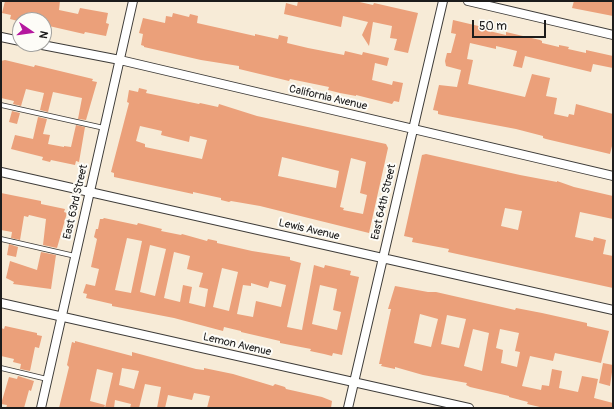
<!DOCTYPE html>
<style>
body{margin:0}
#map{position:relative;width:614px;height:409px;overflow:hidden;background:#f7ebd7;font-family:Pangolin,sans-serif}
canvas{display:block}
.frame{position:absolute;inset:0;border:2px solid #1c1c1c;pointer-events:none}
.north{position:absolute;left:12px;top:12px;width:40px;height:40px;box-sizing:border-box;background:#fdfcf7;border:1px solid #a3a29f;border-radius:50%;rotate:103deg;font-size:11px;font-weight:700;line-height:16px;text-align:center;color:#1c1c1c}
.north::after{content:'';display:block;margin:auto;width:14px;height:18px;background:#b5179e;clip-path:polygon(50% 0,100% 100%,50% 72%,0 100%)}
.scale{position:absolute;left:472px;top:20px;width:74px;height:18px;box-sizing:border-box;border:2px solid #1c1c1c;border-top:0;padding-left:5px;font-size:12px;line-height:14px;white-space:nowrap;color:#1c1c1c;-webkit-text-stroke:3px #fdfcf7;paint-order:stroke}
</style>
<div id="map">
<canvas width="614" height="409"></canvas>
<div class="frame"></div>
<div class="north">N</div>
<div class="scale">50 m</div>
</div>
<script>
const context = document.querySelector('canvas').getContext('2d');
context.lineJoin = 'round';
function paint(path, color) {
  context.fillStyle = color;
  context.fill(path, 'evenodd');
}
function shape(rows) {
  const path = new Path2D();
  for (const r of rows) {
    path.moveTo(r[0], r[1]);
    for (let i = 2; i < r.length; i += 2) path.lineTo(r[i], r[i + 1]);
  }
  return path;
}
function trace(path, color, width, dash) {
  context.strokeStyle = color;
  context.lineWidth = width;
  context.lineCap = dash ? 'butt' : 'round';
  context.setLineDash(dash || []);
  context.stroke(path);
}
function drawText(font, color, halo, rows, align = 'center') {
  context.font = font + ' Pangolin,sans-serif';
  context.lineWidth = 4;
  context.setLineDash([]);
  context.textBaseline = 'middle';
  context.strokeStyle = halo;
  context.fillStyle = color;
  for (const [text, x, y, turn = 0] of rows) {
    context.save();
    context.translate(x, y);
    context.rotate((+turn || 0) * Math.PI / 180);
    context.textAlign = isNaN(turn) ? turn : align;
    if (halo) context.strokeText(text, 0, 0);
    context.fillText(text, 0, 0);
    context.restore();
  }
}
const building = shape([
 [5,1,60,1,59,10,78,14,80,8,108,13,106,23,109,24,106,36,85,32,84,34,49,26,50,24,47,23,47,20,28,20,19,18,18,21,10,19,11,15,2,13],
 [298,1,355,1,373,5,374,3,418,13,408,53,394,50,397,39,390,38,392,26,373,22,369,46,362,35,368,22,343,16,341,27,284,14,286,3,297,6],
 [574,1,613,1,613,16,572,8],
 [173,13,189,17,190,14,198,16,197,23,255,36,255,34,278,39,279,35,288,37,287,43,308,48,344,55,345,51,362,55,363,52,389,58,387,66,375,63,372,80,392,85,393,81,403,83,399,102,394,101,392,104,356,95,356,96,340,93,328,90,329,87,290,79,289,81,239,69,239,66,201,60,144,47,144,46,141,45,143,34,139,33,143,18,165,23,166,16,172,17],
 [453,20,487,28,489,31,506,35,506,32,540,40,542,41,542,43,559,47,559,45,569,47,568,49,586,53,586,50,613,56,613,68,593,64,591,72,525,56,522,68,513,66,517,51,496,46,496,49,470,43,467,59,473,60,468,84,525,97,532,74,550,78,546,96,557,98,554,114,568,117,569,114,574,115,576,104,613,114,613,142,610,154,546,139,543,138,543,136,516,129,442,115,438,114,438,111,433,110,439,85,457,87,461,70,446,66,445,61,447,53,451,53,456,34,451,33],
 [5,60,34,67,35,65,93,79,92,81,97,82,86,120,78,119,82,98,77,97,53,92,48,112,40,110,44,93,26,89,21,106,13,104,14,101,1,98,1,61],
 [139,88,147,90,146,93,199,104,200,103,218,107,219,104,257,116,386,144,388,148,369,233,260,206,231,201,229,202,221,200,221,198,193,192,193,194,114,177,114,173,111,172,129,103,127,102,129,90,138,92],
 [140,126,162,131,161,135,189,142,190,136,207,140,202,159,145,147,145,144,136,141],
 [282,157,339,171,336,188,278,176],
 [351,158,366,162,360,193,367,195,363,214,343,210,344,208,340,207],
 [12,111,20,113,17,124,9,122],
 [38,117,47,119,43,134,50,135,48,144,64,147,64,146,71,147,76,125,85,127,79,162,76,161,75,165,51,160,50,162,42,160,43,157,11,149,15,135,33,139],
 [426,154,520,175,557,182,557,181,574,187,613,196,613,219,580,212,575,237,593,241,594,237,606,240,603,254,613,256,613,288,448,252,449,249,412,242,413,238,404,236,422,155],
 [505,208,522,211,518,230,501,226],
 [1,193,41,201,41,204,65,209,64,212,67,213,57,248,43,245,46,219,29,215,28,217,24,216,20,240,11,238,12,232,1,230],
 [104,218,137,225,138,223,162,229,161,231,181,235,182,234,207,241,208,239,217,241,217,243,252,251,290,257,290,260,301,263,287,327,302,330,314,265,324,268,325,265,351,271,350,275,359,277,342,355,333,353,332,356,324,354,310,351,311,349,280,343,280,341,241,332,241,331,224,327,223,331,174,318,112,306,112,304,86,298,87,294,83,293,86,284,95,286,99,269,91,267,97,239,94,237,96,229,98,229,100,219,103,219],
 [127,238,142,241,131,293,115,290],
 [150,245,166,249,155,296,140,292],
 [174,252,190,256,187,269,203,273,199,287,208,289,205,307,189,303,192,287,183,285,180,302,164,298],
 [222,268,238,272,229,311,213,307],
 [270,281,286,285,281,307,256,301,253,317,237,314,243,285,251,286,251,283,268,288],
 [320,285,337,289,333,310,341,312,337,330,312,324],
 [9,244,18,247,16,257,7,255],
 [41,252,56,255,51,289,13,284,14,282,6,278,10,261,37,270],
 [395,286,428,292,436,292,515,310,516,308,542,313,587,323,587,326,609,331,601,363,555,353,553,361,530,356,522,386,541,390,542,385,549,386,552,369,562,371,559,388,578,392,582,376,598,379,594,398,613,403,613,408,544,408,527,404,528,402,509,397,509,396,470,387,466,385,467,383,423,375,395,367,395,369,381,366,382,364,379,364,391,309,388,309],
 [420,314,438,319,431,347,414,343],
 [447,315,466,319,459,348,441,344],
 [473,329,489,333,482,371,464,366],
 [500,329,519,333,515,351,520,352,517,367,501,363,503,350,496,348],
 [5,326,37,333,37,335,42,336,39,348,35,347,30,371,20,369,21,364,13,362,14,359,1,356,1,328,4,329],
 [75,341,132,356,132,352,196,369,204,370,204,368,233,374,273,386,275,384,285,387,286,389,322,397,332,401,331,408,207,408,210,396,194,393,192,400,168,395,165,408,157,408,161,387,145,384,139,408,130,408,131,404,115,400,114,408,105,408,113,373,97,369,90,401,105,405,104,408,59,408,69,367,67,365,72,342,75,343],
 [122,368,139,371,134,389,119,385],
 [603,363,613,365,610,386,599,383],
 [18,376,34,381,31,391,29,390,24,408,6,408,7,405,1,404,9,377,17,379]
]);
const lane = shape([
 [1,105,104,128],
 [1,239,75,256],
 [1,368,47,379]
]);
const street = shape([
 [468,1,613,35],
 [1,37,20,41],
 [37,44,120,60,613,176],
 [1,172,613,310],
 [1,303,469,408],
 [41,408,133,1],
 [348,408,443,1]
]);
const streetNames = [
 ["California Avenue",328,98,13],
 ["East 63rd Street",76,202,-77],
 ["East 64th Street",384,202,-77],
 ["Lewis Avenue",309,230,13],
 ["Lemon Avenue",237,345,13]
];
paint(building, '#eba07a');
trace(lane, '#3d3b38', 5.5);
trace(street, '#3d3b38', 10);
trace(lane, '#fff', 4);
trace(street, '#fff', 8);
drawText('11px', '#1c1c1c', '#fdfcf7', streetNames);
</script>
